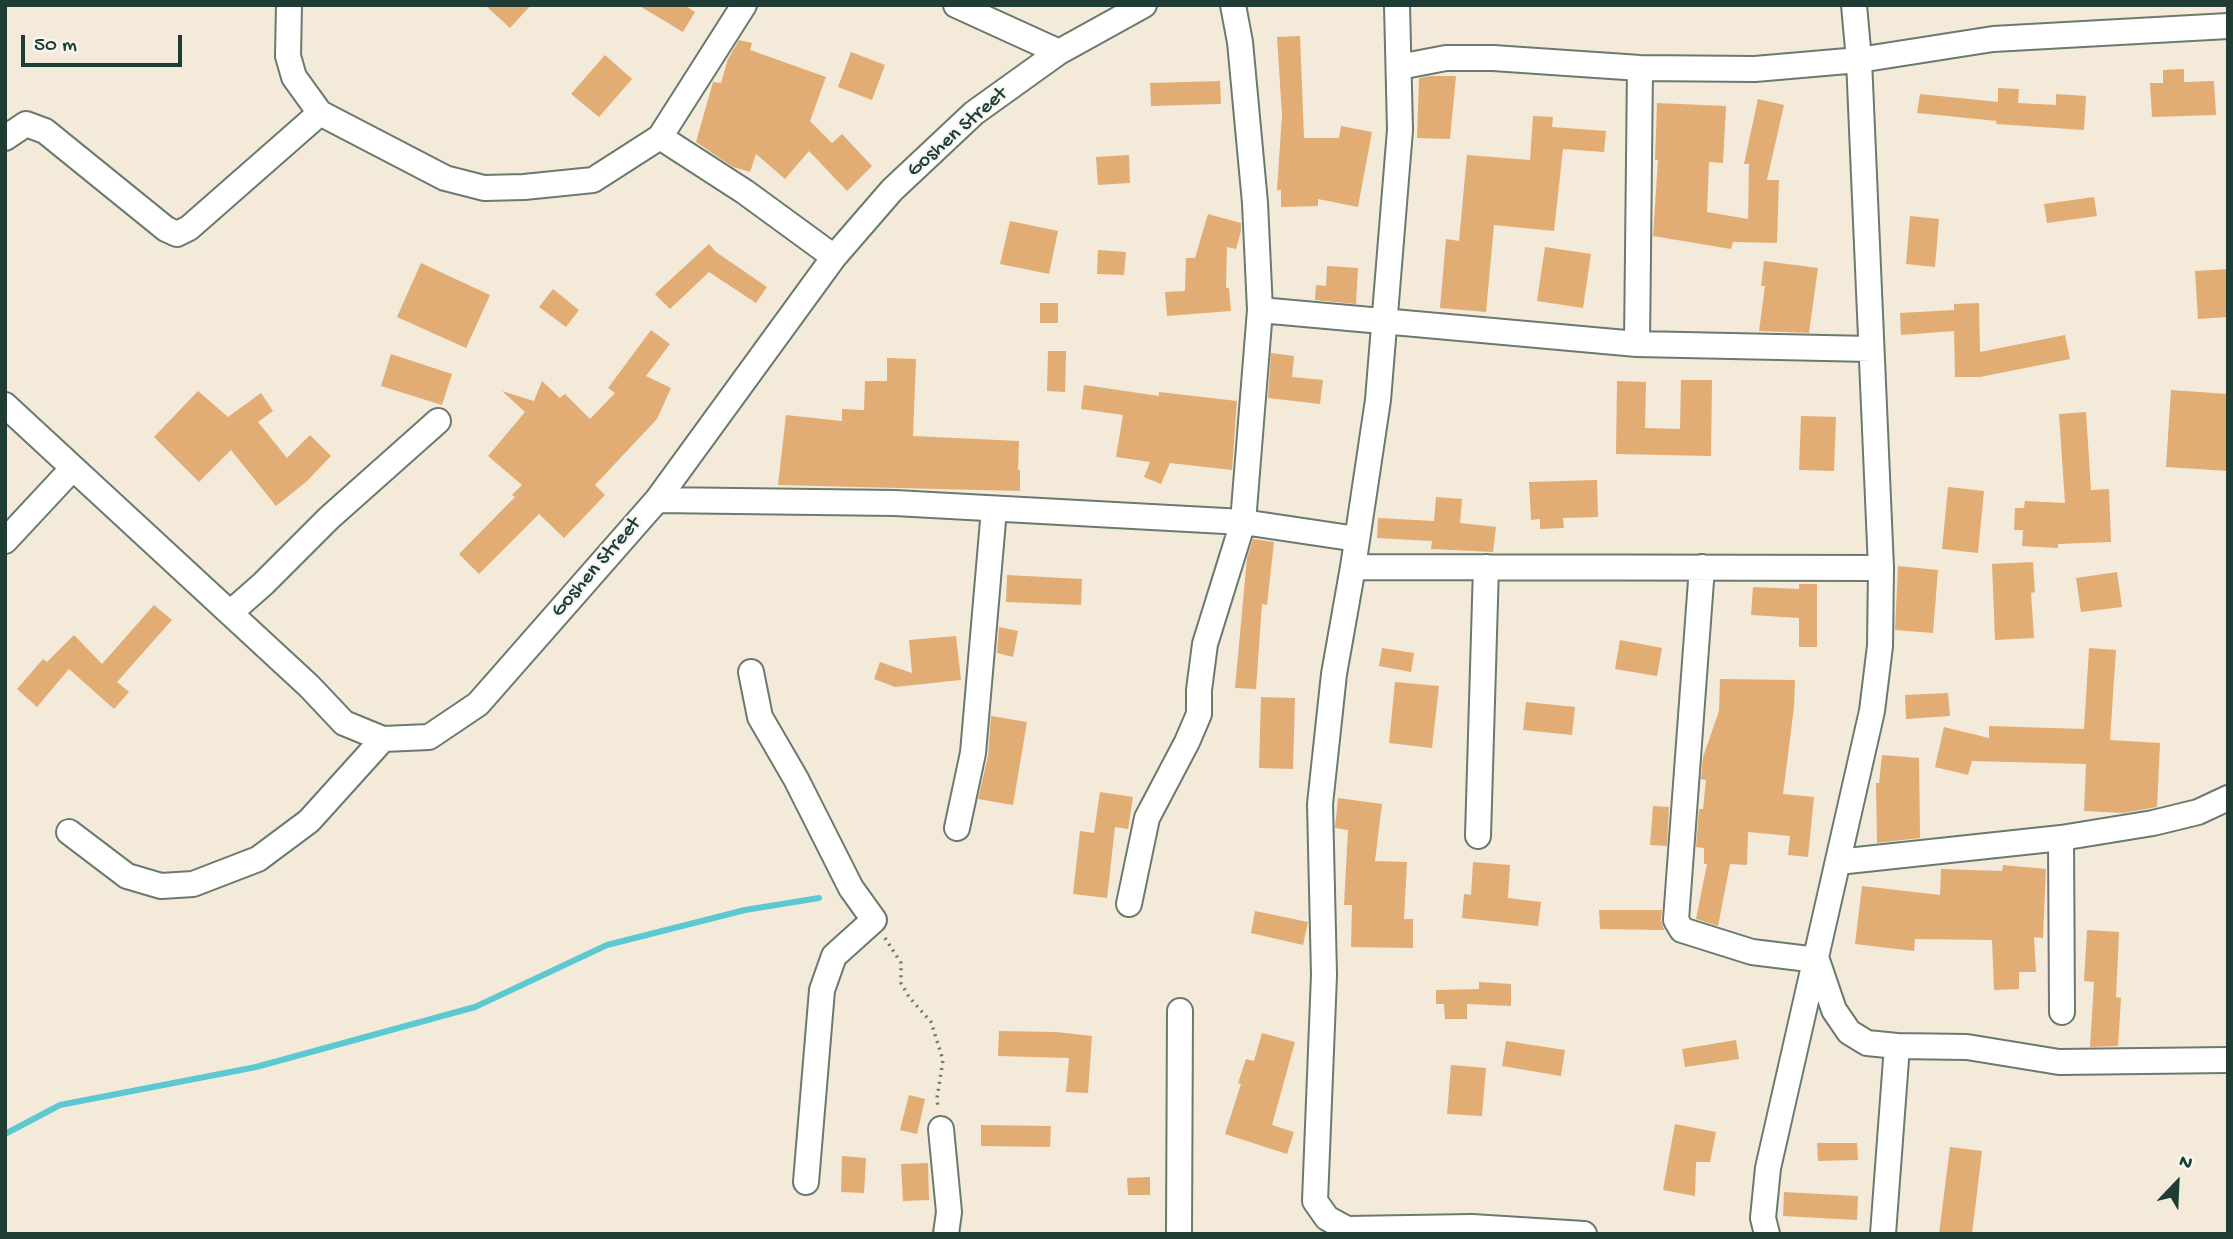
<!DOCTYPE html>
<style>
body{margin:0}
#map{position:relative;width:2233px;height:1239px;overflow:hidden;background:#f4eada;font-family:"Gochi Hand",sans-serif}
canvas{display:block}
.frame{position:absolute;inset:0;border:7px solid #1f3d34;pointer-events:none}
.north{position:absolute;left:2142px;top:1148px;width:70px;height:70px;-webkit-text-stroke:5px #f6f6f2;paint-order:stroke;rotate:23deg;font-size:19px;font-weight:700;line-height:28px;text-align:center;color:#1f3d34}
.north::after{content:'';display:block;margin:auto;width:24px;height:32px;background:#1f3d34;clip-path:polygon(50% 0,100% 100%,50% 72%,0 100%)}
.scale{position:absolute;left:21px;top:35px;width:161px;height:32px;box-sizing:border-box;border:4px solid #1f3d34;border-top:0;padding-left:9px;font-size:21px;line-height:24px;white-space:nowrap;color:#1f3d34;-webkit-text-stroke:5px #f6f6f2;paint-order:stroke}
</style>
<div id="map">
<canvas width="2233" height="1239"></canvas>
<div class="frame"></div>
<div class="north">N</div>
<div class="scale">50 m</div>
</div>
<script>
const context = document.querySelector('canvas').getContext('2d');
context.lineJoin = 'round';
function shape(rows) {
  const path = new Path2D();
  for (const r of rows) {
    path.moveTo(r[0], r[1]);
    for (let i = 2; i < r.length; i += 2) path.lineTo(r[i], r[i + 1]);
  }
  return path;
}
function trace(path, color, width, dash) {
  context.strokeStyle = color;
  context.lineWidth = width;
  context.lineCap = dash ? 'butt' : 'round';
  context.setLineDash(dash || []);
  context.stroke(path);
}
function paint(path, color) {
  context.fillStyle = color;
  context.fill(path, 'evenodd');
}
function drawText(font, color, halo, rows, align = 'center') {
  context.font = font + ' "Gochi Hand",sans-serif';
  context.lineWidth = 5;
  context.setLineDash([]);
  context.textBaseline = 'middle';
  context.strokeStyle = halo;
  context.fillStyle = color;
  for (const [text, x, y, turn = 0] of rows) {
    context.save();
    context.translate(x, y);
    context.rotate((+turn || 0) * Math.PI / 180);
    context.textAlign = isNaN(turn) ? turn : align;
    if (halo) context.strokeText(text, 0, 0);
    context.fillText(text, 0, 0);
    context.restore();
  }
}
const stream = shape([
 [5,1134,60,1105,256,1067,475,1007,607,945,745,910,819,898]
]);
const building = shape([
 [485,5,531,5,510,28],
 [638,5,684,5,695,12,683,32],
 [1300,36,1304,138,1339,138,1341,126,1372,132,1358,207,1318,199,1318,206,1281,207,1281,190,1277,190,1282,115,1277,37],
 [739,40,752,43,750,50,826,77,810,121,832,143,842,134,872,166,847,191,809,151,785,179,756,154,750,172,733,167,696,142,713,82,721,83,728,59],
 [851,52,885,65,872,100,838,87],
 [605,55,632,79,599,117,571,94],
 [2184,69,2184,82,2214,81,2216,115,2152,117,2150,83,2163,83,2163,70],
 [1431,76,1456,76,1450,139,1417,138,1419,78],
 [1220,81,1221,104,1151,106,1150,83],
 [1998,88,2019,89,2018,103,2056,105,2056,94,2086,96,2084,130,1996,124,1997,121,1917,113,1920,94,1998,102],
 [1758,99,1784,105,1767,180,1779,180,1777,243,1733,242,1731,249,1653,236,1658,160,1655,160,1657,103,1726,106,1723,163,1709,162,1707,212,1748,219,1749,164,1744,164],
 [1533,116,1553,117,1552,127,1606,131,1604,152,1563,149,1554,231,1494,225,1486,312,1440,308,1446,239,1459,241,1467,155,1530,160],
 [1129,155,1130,183,1098,185,1096,157],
 [2094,197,2097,216,2047,223,2044,204],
 [1208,214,1241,223,1241,231,1236,249,1227,247,1226,288,1229,288,1231,311,1167,316,1165,292,1185,291,1186,258,1195,258],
 [1910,216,1939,219,1935,267,1906,264],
 [1010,221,1058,231,1049,274,1000,264],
 [709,244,716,252,767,287,756,303,709,272,670,309,655,294],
 [1545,247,1591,254,1583,308,1537,301],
 [1098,250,1126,252,1124,275,1097,274],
 [1764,261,1818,268,1809,333,1759,331,1765,286,1761,286],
 [421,263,490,295,466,348,397,317],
 [1327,266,1358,268,1356,304,1315,300,1316,285,1326,286],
 [2228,269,2228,317,2198,319,2195,271],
 [553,289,579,310,566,327,539,307],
 [1040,303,1058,303,1058,323,1040,323],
 [1979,303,1980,352,2065,335,2070,359,1980,377,1955,377,1954,331,1901,335,1900,313,1954,310,1954,304],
 [651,330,670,344,646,376,671,388,657,419,595,485,605,495,564,538,539,514,479,574,459,554,515,497,512,495,522,485,488,456,525,412,502,391,534,401,542,381,560,398,565,394,590,419,615,393,608,388],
 [1048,351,1066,351,1065,392,1047,391],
 [1271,353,1294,356,1292,377,1323,380,1320,404,1268,398],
 [391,354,452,374,442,405,381,386],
 [887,358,916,359,913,436,1019,441,1018,470,1020,470,1020,491,778,485,786,415,842,421,842,409,864,410,865,381,887,381],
 [1681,380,1712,380,1711,456,1616,454,1617,381,1646,382,1645,428,1680,429],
 [1084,385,1159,396,1159,392,1237,401,1232,470,1170,463,1161,484,1144,477,1150,462,1116,457,1123,415,1081,409],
 [2171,390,2228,394,2228,471,2166,467],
 [198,391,228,417,261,393,273,411,258,422,287,458,310,435,331,456,306,482,276,506,231,450,199,482,154,437],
 [2086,412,2091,490,2109,489,2111,542,2058,544,2058,548,2022,546,2023,530,2014,530,2015,508,2024,508,2025,501,2065,503,2059,414],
 [1801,416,1836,417,1834,471,1799,470],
 [1597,480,1598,517,1563,518,1564,528,1540,529,1540,519,1531,520,1529,482],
 [1948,487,1984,491,1978,553,1942,549],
 [1436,497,1462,499,1460,523,1496,527,1493,552,1431,549,1432,541,1377,538,1378,518,1434,521],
 [1253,539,1274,542,1267,605,1262,604,1256,689,1235,688,1247,558],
 [2033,562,2035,592,2031,593,2034,638,1995,640,1992,564],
 [1898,566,1938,570,1933,633,1895,630],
 [2117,572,2122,607,2081,612,2076,578],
 [1007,575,1082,579,1081,605,1006,602],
 [1799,584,1817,584,1817,647,1799,647,1799,618,1751,615,1753,587,1799,589],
 [154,605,172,620,117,682,129,692,114,709,69,669,37,707,17,689,43,659,47,662,74,635,102,664],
 [999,627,1018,631,1013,657,997,653],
 [956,636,961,680,895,687,874,679,880,662,912,673,909,640],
 [1620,640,1662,648,1657,676,1615,669],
 [1382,648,1414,653,1411,672,1379,666],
 [2089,648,2116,650,2110,740,2160,743,2157,807,2123,813,2084,811,2086,764,1972,761,1968,775,1935,767,1944,727,1989,738,1989,726,2084,729],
 [1720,679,1795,680,1794,707,1783,794,1814,797,1808,857,1788,855,1790,836,1748,832,1747,865,1730,864,1718,926,1696,919,1707,864,1704,864,1704,848,1696,847,1699,809,1703,809,1706,780,1701,779,1703,757,1719,711],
 [1395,682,1439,686,1432,748,1389,743],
 [1948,693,1950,716,1906,719,1905,695],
 [1261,697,1295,698,1293,769,1259,768],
 [1526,702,1575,707,1572,735,1523,730],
 [991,716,1027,722,1013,805,978,799,988,756],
 [1882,755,1919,758,1920,838,1877,843,1876,783,1879,783],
 [1100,792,1133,797,1128,829,1115,827,1107,898,1073,894,1080,831,1094,833],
 [1338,798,1382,804,1375,861,1407,862,1404,919,1413,919,1413,948,1351,947,1352,905,1344,905,1348,830,1335,828],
 [1653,806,1669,807,1667,846,1650,845],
 [1473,862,1510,865,1508,898,1541,902,1538,926,1462,918,1464,894,1471,895],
 [2003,865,2046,869,2043,938,2034,937,2036,972,2019,972,2019,989,1994,990,1992,940,1915,939,1914,951,1855,944,1862,886,1940,895,1941,869,2002,871],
 [1599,910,1662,910,1661,920,1664,930,1600,929],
 [1255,911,1308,922,1303,945,1251,933],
 [2087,930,2119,932,2116,997,2121,998,2118,1046,2090,1047,2094,982,2084,981],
 [1479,982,1511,984,1511,1006,1467,1004,1467,1019,1445,1019,1444,1004,1436,1004,1436,990,1479,989],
 [999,1031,1056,1032,1092,1036,1088,1093,1066,1092,1069,1058,998,1056],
 [1262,1033,1295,1042,1272,1125,1294,1132,1287,1154,1225,1134,1241,1084,1238,1083,1246,1059,1254,1061],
 [1736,1040,1739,1059,1685,1067,1682,1049],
 [1506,1041,1565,1050,1561,1076,1502,1066],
 [1451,1065,1486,1068,1482,1116,1447,1114],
 [909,1095,925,1099,917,1134,900,1130],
 [1675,1124,1716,1132,1710,1162,1696,1162,1695,1196,1663,1190],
 [981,1125,1051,1126,1050,1147,981,1146],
 [1817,1143,1857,1143,1858,1160,1818,1161],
 [1950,1147,1982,1151,1972,1234,1939,1234],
 [842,1156,866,1158,864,1193,841,1192],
 [928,1163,929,1200,903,1201,901,1164],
 [1150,1177,1150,1195,1128,1195,1127,1178],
 [1784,1192,1858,1196,1857,1220,1783,1216]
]);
const path = shape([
 [885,938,901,963,901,983,909,997,931,1022,943,1060,937,1098,938,1109]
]);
const minor = shape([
 [289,5,288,56,294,77,320,113,445,178,484,188,524,187,593,180,660,137],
 [744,5,660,137,745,192,834,257],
 [956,5,1059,52],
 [1397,5,1400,130,1378,400,1353,567,1881,568,1859,60,1854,5],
 [1399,67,1446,58,1493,58,1640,68,1755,69,1859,60,1993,39,2228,26],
 [5,138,26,124,45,131,166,229,177,234,189,228,320,113],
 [1260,310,1637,344,1871,349],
 [1637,344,1640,68],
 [5,405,309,686,344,723,383,739,429,737,478,704,657,500,834,257,892,190,974,113,1059,52,1144,5],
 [657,500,895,503,1243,522,1357,539],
 [5,541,73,468],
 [1353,567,1334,674,1320,804,1324,975,1315,1201,1327,1218,1347,1229,1472,1227,1584,1234],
 [1702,567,1676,920,1682,930,1752,952,1817,960,1834,1010,1849,1032,1867,1043,1897,1046],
 [230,613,263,584,329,518,438,421],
 [751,672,760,717,796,779,851,888,874,920,834,956,822,990,806,1182],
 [957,828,973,753,994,509],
 [69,832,127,876,161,886,193,884,258,859,309,821,383,739],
 [1478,836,1486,567],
 [2061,838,2062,1012],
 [1838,862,2061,838,2153,823,2198,812,2228,798],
 [1129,904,1147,818,1187,742,1199,714,1199,690,1205,644,1243,522,1260,310,1255,203,1240,42,1233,5],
 [941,1129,949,1212,946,1234],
 [1179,1234,1180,1011],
 [1767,1234,1763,1218,1768,1168,1872,711,1880,646,1881,568],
 [1883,1234,1897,1046,1967,1047,2059,1062,2228,1060]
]);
const streetNames = [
 ["Goshen Street",958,133,-41],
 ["Goshen Street",597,568,-49]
];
trace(stream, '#5cc8d2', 6);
paint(building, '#e2ac75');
trace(minor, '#6a7a6e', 28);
trace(path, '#6a7a6e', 3.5, [2, 5]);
trace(minor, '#fff', 24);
drawText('21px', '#1f3d34', '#f6f6f2', streetNames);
</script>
